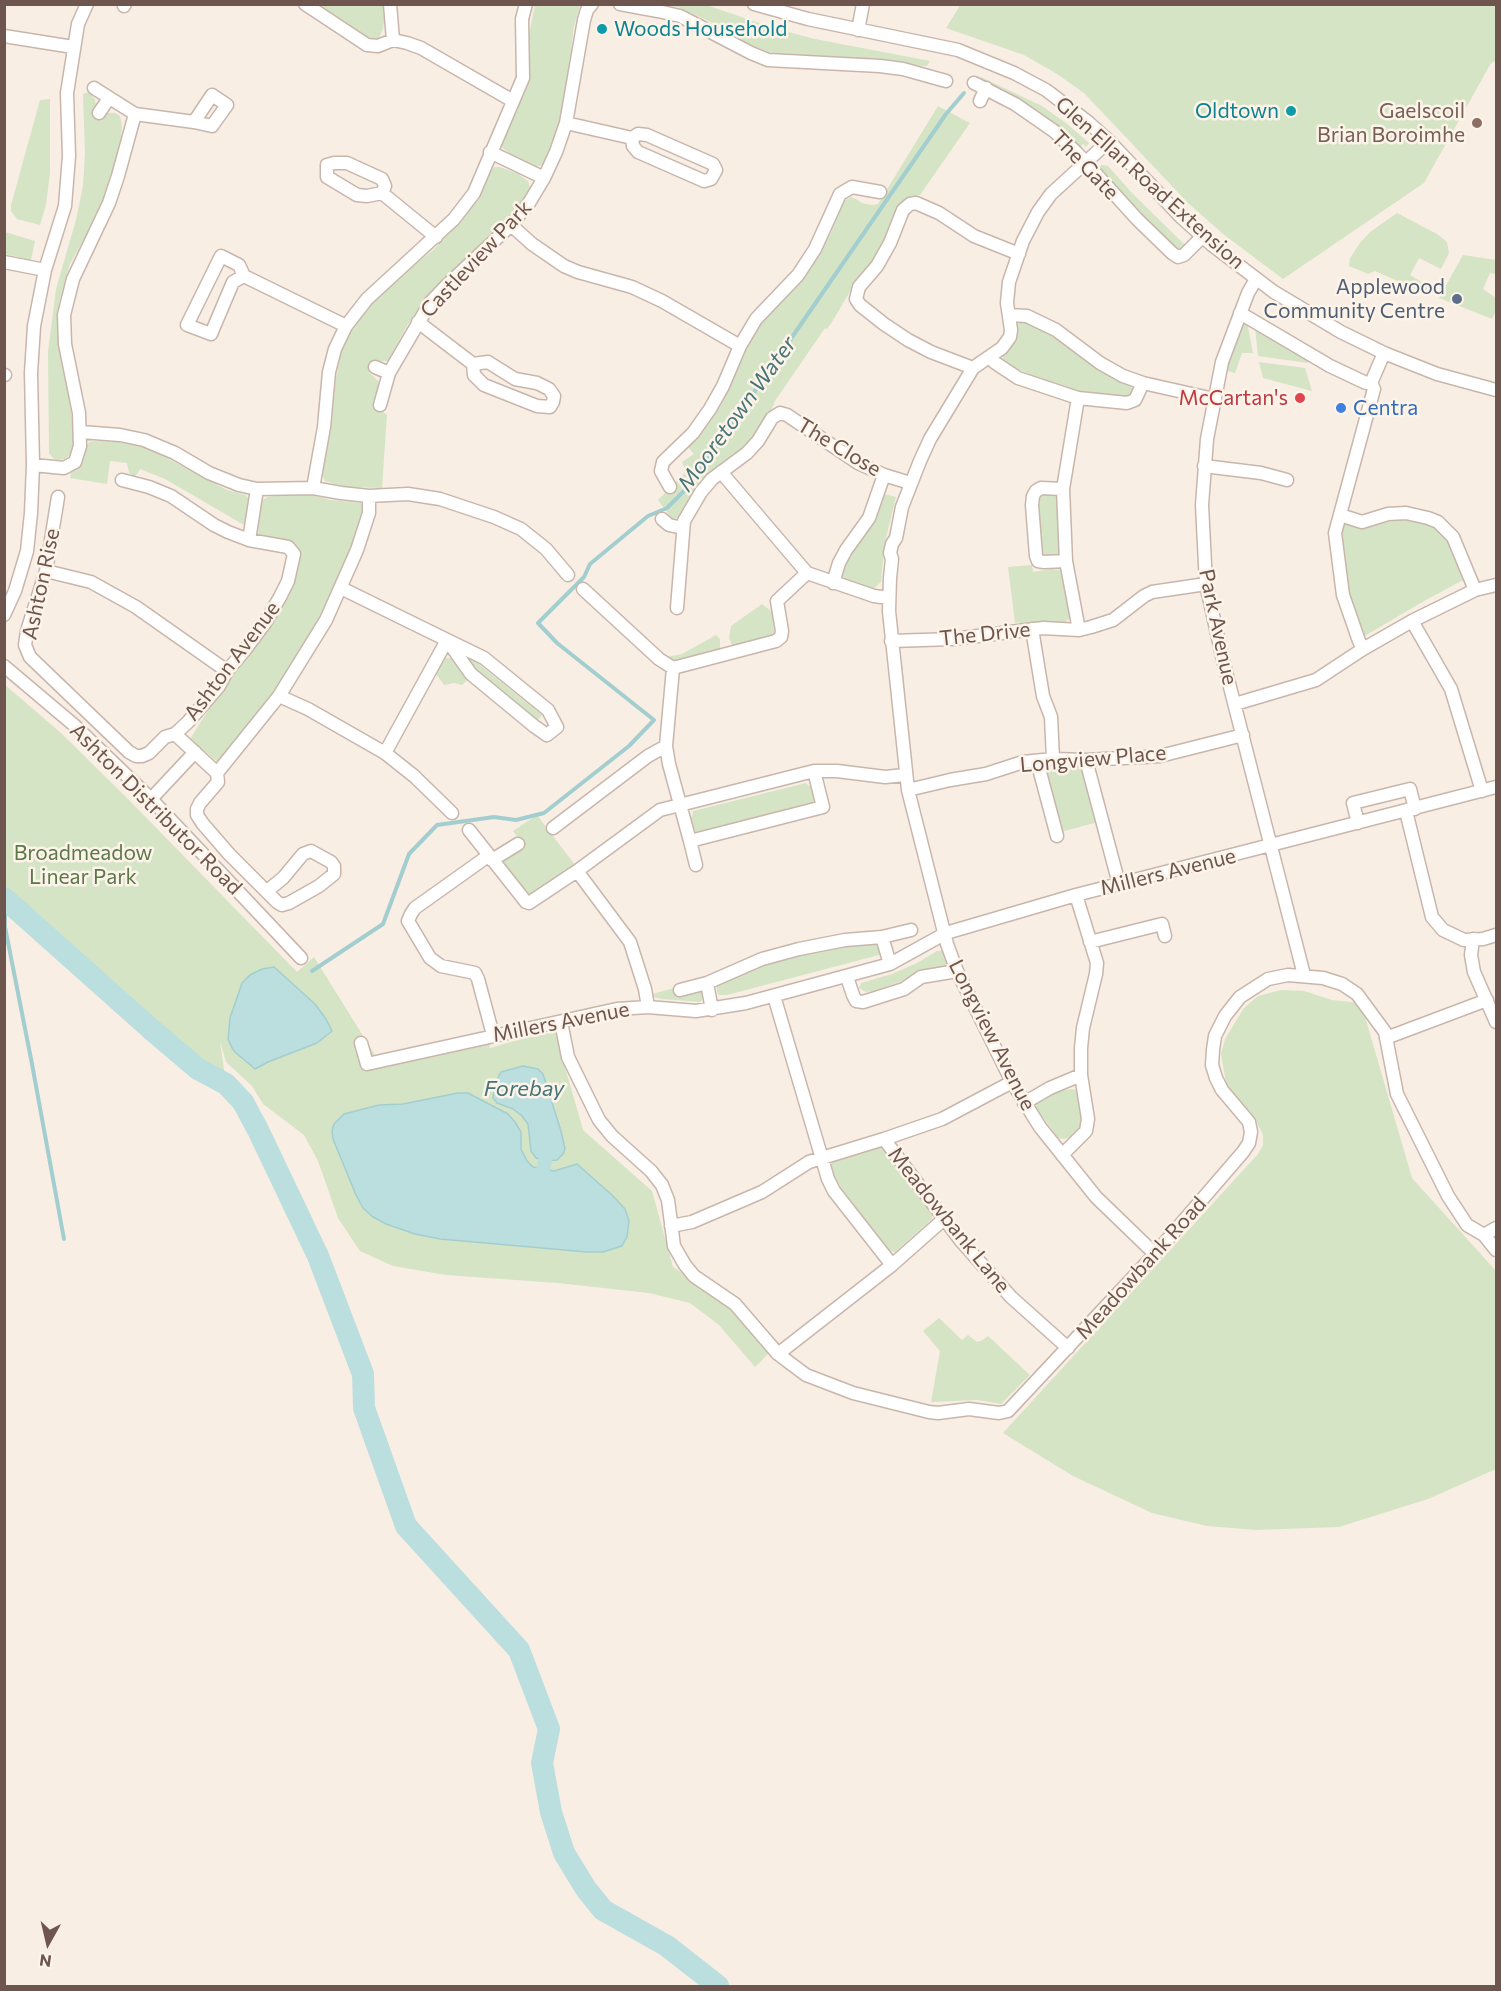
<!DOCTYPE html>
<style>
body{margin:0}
#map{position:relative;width:1501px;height:1991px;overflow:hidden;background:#f9eee4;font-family:Commissioner,sans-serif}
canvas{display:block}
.frame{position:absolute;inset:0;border:6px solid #6e554d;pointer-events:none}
.north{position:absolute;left:18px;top:1913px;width:60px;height:60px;-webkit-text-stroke:4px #fcf3e9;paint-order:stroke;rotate:188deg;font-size:16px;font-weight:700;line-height:24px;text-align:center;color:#6e554d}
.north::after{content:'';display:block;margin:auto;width:21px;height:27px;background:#6e554d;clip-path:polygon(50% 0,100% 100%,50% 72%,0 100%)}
</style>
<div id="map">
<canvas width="1501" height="1991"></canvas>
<div class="frame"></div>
<div class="north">N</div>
</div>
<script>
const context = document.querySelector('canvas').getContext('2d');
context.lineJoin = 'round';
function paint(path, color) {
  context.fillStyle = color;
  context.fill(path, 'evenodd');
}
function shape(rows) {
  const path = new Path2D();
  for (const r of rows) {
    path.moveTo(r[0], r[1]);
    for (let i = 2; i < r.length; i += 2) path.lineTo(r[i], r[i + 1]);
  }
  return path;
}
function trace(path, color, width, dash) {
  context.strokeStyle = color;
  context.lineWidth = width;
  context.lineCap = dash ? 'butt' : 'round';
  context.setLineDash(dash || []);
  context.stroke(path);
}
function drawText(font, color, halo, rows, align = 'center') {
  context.font = font + ' Commissioner,sans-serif';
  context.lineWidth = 5;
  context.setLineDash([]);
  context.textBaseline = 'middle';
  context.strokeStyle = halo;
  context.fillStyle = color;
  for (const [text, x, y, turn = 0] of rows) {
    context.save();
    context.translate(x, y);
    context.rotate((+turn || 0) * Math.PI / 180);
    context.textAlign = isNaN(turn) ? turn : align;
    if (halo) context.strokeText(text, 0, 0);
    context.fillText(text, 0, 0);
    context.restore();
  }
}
const green = shape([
 [961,4,1496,5,1496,61,1491,63,1424,183,1283,279,1223,234,1188,203,1084,93,1057,74,1024,55,946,28],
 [315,5,383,5,385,14,383,29,379,38,369,39],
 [535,5,580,5,574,26,565,96,559,121,548,158,542,165,537,167,513,156,499,145,524,94,528,79,529,34],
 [665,5,706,5,777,29,815,39,930,61,927,66,921,66,890,60,827,56,800,57,772,53,748,44,713,23,678,7],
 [981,77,1042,106,1066,123,1089,143,1086,147,1083,144,1081,147,1039,112,1016,97,979,80],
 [89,92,95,99,96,106,93,112,103,119,107,113,115,113,120,116,122,126,120,147,111,182,97,215,70,264,59,303,57,332,69,393,74,436,71,454,65,459,58,460,53,458,49,453,48,352,56,289,76,220,83,186,85,153,83,94],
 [50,99,50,173,46,205,40,225,17,219,11,211,11,205,40,100],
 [938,106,970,123,920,195,906,199,901,204,874,262,855,283,832,322,827,329,825,328,775,401,771,411,750,442,711,472,691,497,678,518,672,519,658,500,686,472,682,462,694,454,687,446,708,424,720,407,753,335,766,317,798,284,812,267,831,233,843,202,851,197,856,199,862,203,871,205,878,204],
 [1102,165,1108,166,1132,193,1187,247,1182,250,1177,249,1169,242,1126,199,1098,167],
 [495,167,500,167,518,174,528,181,530,188,526,195,515,210,428,295,408,324,388,361,374,361,369,372,379,382,374,405,387,415,382,488,346,487,325,481,322,474,331,429,336,378,342,349,354,326,374,302,394,281,432,251,459,222,473,205,485,187,490,171],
 [1397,213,1437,234,1447,242,1449,253,1441,269,1419,258,1410,275,1430,287,1427,294,1375,271,1368,274,1349,266,1350,258,1360,243,1370,232],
 [5,232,35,241,31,260,5,254],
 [1463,255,1496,260,1496,274,1490,273,1483,289,1496,298,1496,310,1492,319,1439,298],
 [1021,321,1046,331,1105,373,1130,385,1133,390,1132,395,1126,398,1084,394,1050,385,1009,364,1003,360,1003,355,1016,325],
 [1242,322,1247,322,1253,353,1242,353,1235,373,1225,370],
 [1255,328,1308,360,1308,363,1258,356],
 [1259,362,1305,368,1312,391,1263,378],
 [94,441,117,442,148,448,227,490,246,495,249,500,244,525,165,479,140,469,135,477,129,473,127,463,110,461,107,484,70,478,71,473,84,459,86,447,89,442],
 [1043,493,1054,494,1058,499,1060,549,1059,553,1054,558,1042,556,1040,552,1038,506,1039,498],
 [290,494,309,494,330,500,361,503,364,511,338,584,305,648,276,694,219,763,190,739,232,673,250,653,271,625,285,597,298,558,256,536,260,501,268,497],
 [884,494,896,497,885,542,881,582,873,589,847,581,842,576,842,572,847,558,871,525],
 [1409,518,1437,528,1447,538,1465,579,1424,601,1363,637,1349,597,1340,535,1343,525,1348,523,1363,527],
 [1032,565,1033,572,1051,569,1061,570,1070,614,1069,619,1063,625,1020,627,1019,622,1015,623,1008,567],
 [762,604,771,611,773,615,774,634,771,637,737,647,732,645,729,638,731,626],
 [716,635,720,639,720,649,675,661,666,657,682,654],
 [470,657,542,715,536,722,476,672,468,661],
 [444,658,454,658,469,678,462,685,454,683,444,685,436,674],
 [4,684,61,733,128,799,297,972,314,957,375,1055,486,1032,490,1048,521,1039,555,1032,583,1130,652,1191,673,1267,735,1308,769,1353,755,1367,719,1325,690,1303,649,1293,558,1283,446,1275,393,1266,360,1251,338,1218,318,1161,304,1135,263,1104,252,1086,226,1062,220,1041,226,1084,198,1069,148,1031,5,899],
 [1053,766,1074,766,1083,768,1098,822,1061,832,1045,770],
 [806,783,809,786,812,786,815,797,814,801,811,804,699,833,691,829,689,818,692,817,693,811],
 [537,815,575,865,532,895,525,895,501,863,524,846,513,831],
 [877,942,881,952,879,955,727,995,719,995,717,992,717,984,764,963,829,947],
 [937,951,942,951,945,953,948,967,923,971,902,981,873,991,866,992,859,988,861,983,892,974,917,963],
 [675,988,678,995,702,991,704,992,704,998,700,1002,662,999,653,997,652,994],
 [1281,990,1304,991,1332,1000,1361,1003,1412,1178,1496,1271,1496,1469,1428,1499,1339,1527,1256,1530,1207,1526,1152,1513,1073,1476,1003,1433,1258,1154,1263,1145,1263,1135,1254,1117,1235,1096,1226,1083,1221,1054,1225,1039,1244,1008,1258,996],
 [1070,1089,1078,1090,1085,1118,1083,1128,1075,1136,1064,1139,1058,1138,1035,1106,1037,1102,1052,1093],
 [880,1146,932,1211,932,1219,895,1252,888,1250,840,1186,832,1171,831,1162],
 [939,1318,962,1340,968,1335,977,1342,981,1341,988,1336,1030,1375,1001,1404,977,1400,931,1402,940,1351,923,1331]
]);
const water = shape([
 [274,967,315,1004,326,1019,332,1031,317,1043,268,1062,255,1069,236,1053,232,1048,228,1039,230,1018,242,983,250,975,262,969,274,967],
 [523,1066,538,1069,543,1074,561,1131,565,1149,563,1154,557,1160,545,1161,536,1158,531,1151,528,1124,521,1115,513,1109,497,1103,493,1098,495,1083,501,1072,523,1066],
 [458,1093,468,1093,508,1114,515,1122,521,1132,521,1149,527,1161,533,1167,554,1171,577,1164,612,1195,625,1209,629,1221,627,1237,622,1246,603,1252,587,1252,440,1239,415,1234,386,1224,373,1217,363,1208,356,1195,333,1139,332,1131,334,1124,344,1114,379,1105,403,1104,458,1093]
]);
const stream = shape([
 [5,898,5,927,32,1064,64,1239],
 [312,971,383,924,409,854,437,825,494,817,516,820,544,813,629,746,654,720,557,643,538,623,584,577,590,564,648,516,667,508,690,485,946,114,964,93]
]);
const canal = shape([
 [543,1170,545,1161]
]);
const river = shape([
 [4,898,152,1030,198,1069,226,1084,243,1102,258,1130,318,1256,363,1374,364,1408,406,1526,519,1650,549,1729,542,1763,551,1812,564,1853,586,1889,603,1910,667,1946,718,1986]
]);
const minor = shape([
 [305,4,367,45,378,46,393,40,407,43,421,48,513,101],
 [390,4,393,40],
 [620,4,658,11,680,16,751,53,768,60,880,66,903,69,946,81],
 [754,4,808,19,958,50,1014,73,1046,90,1088,122,1109,141,1181,217,1212,245,1274,292,1341,332,1384,353,1437,374,1496,390],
 [124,6,125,4],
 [858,30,863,4],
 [4,36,73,47],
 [974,83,1015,104,1054,131,1077,153,1137,219,1172,253,1178,257,1184,255,1202,237],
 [94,88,135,114,194,122,212,95,227,105,212,126,194,122],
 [980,101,986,88],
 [99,113,109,98],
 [566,123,632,138,638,134,647,135,713,164,716,170,711,179,704,181,638,152,633,146,632,138],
 [1109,141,1051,194,1038,212,1023,241,1009,282,1007,303,1011,330,1010,337,1002,348,973,368,930,439,920,461,902,507,896,538,892,544,890,553,892,559,890,578,889,611,908,790,947,944,957,971,1012,1082,1040,1127,1096,1197,1155,1254],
 [490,152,544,178],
 [382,193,385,186,382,179,347,163,334,163,327,165,327,177,357,195,367,196,382,193,436,237],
 [511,225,532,244,564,266,578,272,632,287,662,301,740,346],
 [4,262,45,270],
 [244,276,233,282,211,334,187,325,221,256,239,265,244,276,346,326],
 [1256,279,1248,293,1222,362,1207,439,1202,505,1206,584,1223,660,1304,975],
 [1240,313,1330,366,1366,383,1371,383],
 [1009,315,1027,316,1056,330,1100,363,1123,376,1143,383,1214,399],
 [418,322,473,364,488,362,515,379,537,383,549,389,554,396,553,402,550,407,537,406,484,385,474,375,473,364],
 [991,357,994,362,1018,378,1078,398,1127,403,1135,400,1143,383],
 [375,367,389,373],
 [973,368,931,352,908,340,884,324,860,305,856,299,859,287,877,266,890,243,903,210,910,204,916,203,939,213,974,236,1019,254],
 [4,375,5,375],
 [1078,398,1063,489,1066,561,1079,630],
 [380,405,389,373,430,303,445,287,511,225,529,203,544,178,556,152,566,123,584,20,587,10,592,4],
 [81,432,120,435,144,440,175,453,209,473,239,485,257,489,313,488,341,493,369,496,408,494,440,499,494,517,521,529,546,549,568,575],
 [33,465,64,468,75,462,80,446,79,413,65,344,64,315,73,279,109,203,118,176,135,114],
 [1204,466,1261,473,1287,480],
 [721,472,807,573,874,596,889,598],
 [670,487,661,471,663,462,693,433,710,409,723,386,740,346,756,319,798,275,815,249,840,194,852,187,880,192],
 [313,488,324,427,329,372,335,349,346,326,367,299,454,219,474,193,523,78,522,19,526,4],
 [1063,489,1041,488,1036,491,1033,496,1032,505,1036,556,1038,561,1044,562,1066,561],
 [58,497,46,571,27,631,25,645,30,657,129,752,136,756,142,756,149,753,165,737,175,734,188,722,219,686,227,671,244,651,265,623,280,597,288,581,294,554,288,547,249,540,228,532,214,525,171,496,149,487,122,480],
 [1340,515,1362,522,1388,514,1406,513,1428,518,1438,522,1453,537,1475,590],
 [662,519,669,525,683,528],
 [249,540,257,489],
 [46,571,91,582,136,607,227,671],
 [833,583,839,563,846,550,869,518,884,475],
 [341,588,447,640,471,674,534,726,547,735,557,727,548,710,484,658,447,640,385,753],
 [583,589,659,659,673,668,666,746,669,764,690,841,823,807,814,771],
 [677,608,684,521,701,492,712,479,747,453,758,441,772,418,780,413,787,415,858,463,884,475,910,483],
 [4,615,15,591,27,551,31,513,33,465,31,373,34,326,45,270,65,206,69,156,67,93,78,24,87,4],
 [1412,621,1451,689,1482,791],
 [1032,629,1043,696,1051,717,1053,759],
 [891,641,953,639,1043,628,1079,630,1091,627,1113,620,1144,596,1152,592,1206,584],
 [1363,649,1359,641,1343,595,1335,533,1374,389,1371,383,1384,353],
 [4,666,74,725,151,799,301,958],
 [673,668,776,641,781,637,782,631,777,601,807,573],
 [279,696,308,709,385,753,414,776,452,813],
 [1235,704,1316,680,1363,649,1412,621,1475,590,1496,585],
 [175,734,217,773],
 [1086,760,1119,884],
 [1037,761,1057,836],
 [217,773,218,782,200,803,197,809,197,815,203,824,229,854,277,902,282,905,289,903,319,886,334,874,334,866,331,862,311,851,303,854,283,878,267,891],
 [217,773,279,696,326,620,357,550,369,513,369,496],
 [908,790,950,780,986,774,1023,762,1053,759,1086,760,1160,756,1243,735],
 [151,799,195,752],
 [1406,811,1432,917,1443,930,1464,940,1483,939,1496,935],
 [1358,823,1353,803,1410,789,1415,809],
 [553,828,648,756,666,746],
 [469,830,526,902,529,903,577,871,660,810,814,771,837,771,885,777,905,775],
 [690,841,696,865],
 [488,856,415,908,411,914,408,921,430,958,441,966,475,973,478,979,493,1035],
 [492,860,518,844],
 [577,871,630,942,645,989,648,1007],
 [882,937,890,964],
 [1473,939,1471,955,1474,972,1496,1022],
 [1090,942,1162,924,1165,936],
 [847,977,853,995,856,1001,863,1002,904,989,921,977,957,971],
 [707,983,712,1010],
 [680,990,707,983,762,959,799,949,845,940,882,937,911,930],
 [774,996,828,1179,834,1191,892,1265],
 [561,1022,568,1057,599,1120,612,1136,651,1171,662,1185,668,1200,674,1246,685,1265,694,1276,735,1304,778,1354,806,1375,853,1393,929,1412,938,1413,969,1409,999,1413,1008,1411,1155,1254,1243,1152,1249,1143,1251,1132,1249,1122,1222,1090,1216,1078,1212,1065,1213,1050,1215,1036,1225,1016,1240,997,1268,979,1288,975,1323,978,1342,984,1357,994,1385,1032,1397,1094,1448,1196,1467,1225,1484,1235,1496,1228],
 [1386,1038,1487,1000],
 [361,1043,367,1064,617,1009,648,1007,696,1011,746,1003,890,964,946,933,970,926,1076,895,1496,787],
 [1024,1103,1050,1088,1081,1075],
 [884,1139,961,1241,1011,1297,1068,1348],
 [1062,1155,1086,1131,1088,1119,1081,1075,1081,1048,1083,1028,1096,974,1097,963,1076,895],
 [671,1226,692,1222,762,1192,809,1162,884,1139,942,1119,1012,1082],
 [1484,1235,1496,1250],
 [778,1354,892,1265,944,1219]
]);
const markers = [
 [602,29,6,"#0f9aa8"],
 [1291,111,6,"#0f9aa8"],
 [1477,123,6,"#8d6e63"],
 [1457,299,6,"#5c6f8a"],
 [1300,398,6,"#e0444e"],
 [1341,408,6,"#3f7fe0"]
];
const cultureNames = [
 ["Woods Household",614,29],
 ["Oldtown",1279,111,"right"]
];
const educationNames = [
 ["Gaelscoil",1465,111],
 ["Brian Boroimhe",1465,135]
];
const streetNames = [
 ["The Gate",1085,165,46],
 ["Glen Ellan Road Extension",1150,183,42],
 ["Castleview Park",476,259,-47],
 ["The Close",839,447,31],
 ["Ashton Rise",41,584,-78],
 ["Park Avenue",1218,627,78],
 ["The Drive",985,634,-6],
 ["Ashton Avenue",232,661,-53],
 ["Longview Place",1093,759,-5],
 ["Ashton Distributor Road",156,809,45],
 ["Millers Avenue",1168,872,-14],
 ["Millers Avenue",561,1022,-11],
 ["Longview Avenue",992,1035,63],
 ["Meadowbank Lane",949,1220,51],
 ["Meadowbank Road",1141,1268,-48]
];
const serviceNames = [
 ["Applewood",1445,287],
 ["Community Centre",1445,311]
];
const healthNames = [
 ["McCartan's",1288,398]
];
const shopNames = [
 ["Centra",1353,408]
];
const parkNames = [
 ["Broadmeadow",83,853],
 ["Linear Park",83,877]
];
const waterNames = [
 ["Mooretown Water",737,414,-54],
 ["Forebay",524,1089]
];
paint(green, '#d5e4c5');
paint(water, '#bbdedf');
trace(water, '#a3ced0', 1.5);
trace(stream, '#a3ced0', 4);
trace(canal, '#bbdedf', 14);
trace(river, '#bbdedf', 22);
trace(minor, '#c8b6ac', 15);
trace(minor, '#fff', 12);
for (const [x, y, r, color] of markers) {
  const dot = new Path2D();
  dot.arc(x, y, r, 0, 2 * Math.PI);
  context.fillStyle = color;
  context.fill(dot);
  trace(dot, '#fcf3e9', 2);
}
drawText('21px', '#0d838f', '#fcf3e9', cultureNames, 'left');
drawText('21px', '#785e54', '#fcf3e9', educationNames, 'right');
drawText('21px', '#6e554d', '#fcf3e9', streetNames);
drawText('21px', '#4e5e75', '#fcf3e9', serviceNames, 'right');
drawText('21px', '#be3a42', '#fcf3e9', healthNames, 'right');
drawText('21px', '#366cbe', '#fcf3e9', shopNames, 'left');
drawText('21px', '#5d784a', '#fcf3e9', parkNames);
drawText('italic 22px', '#477578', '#fcf3e9', waterNames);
</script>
